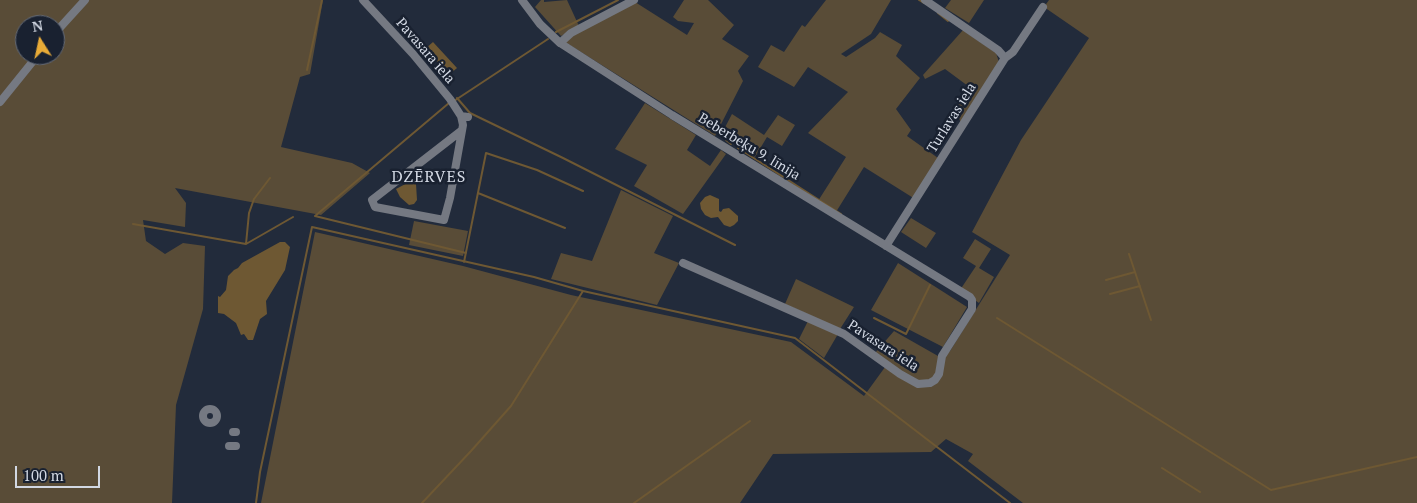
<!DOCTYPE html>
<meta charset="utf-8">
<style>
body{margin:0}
#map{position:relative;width:1417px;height:503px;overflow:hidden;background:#222b3b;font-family:"PT Serif",serif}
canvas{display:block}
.north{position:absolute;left:15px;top:15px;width:50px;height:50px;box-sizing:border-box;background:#192130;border:1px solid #636a78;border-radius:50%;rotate:350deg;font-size:14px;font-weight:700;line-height:20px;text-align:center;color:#d2d8e3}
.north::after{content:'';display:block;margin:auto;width:18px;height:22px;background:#e8ab37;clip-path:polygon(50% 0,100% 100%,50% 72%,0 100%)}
.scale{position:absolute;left:15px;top:466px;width:85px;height:22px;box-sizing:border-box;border:2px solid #d2d8e3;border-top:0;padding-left:6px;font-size:15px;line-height:18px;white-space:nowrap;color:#d2d8e3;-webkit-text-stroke:4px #192130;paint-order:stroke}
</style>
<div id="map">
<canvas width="1417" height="503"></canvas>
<div class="north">N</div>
<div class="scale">100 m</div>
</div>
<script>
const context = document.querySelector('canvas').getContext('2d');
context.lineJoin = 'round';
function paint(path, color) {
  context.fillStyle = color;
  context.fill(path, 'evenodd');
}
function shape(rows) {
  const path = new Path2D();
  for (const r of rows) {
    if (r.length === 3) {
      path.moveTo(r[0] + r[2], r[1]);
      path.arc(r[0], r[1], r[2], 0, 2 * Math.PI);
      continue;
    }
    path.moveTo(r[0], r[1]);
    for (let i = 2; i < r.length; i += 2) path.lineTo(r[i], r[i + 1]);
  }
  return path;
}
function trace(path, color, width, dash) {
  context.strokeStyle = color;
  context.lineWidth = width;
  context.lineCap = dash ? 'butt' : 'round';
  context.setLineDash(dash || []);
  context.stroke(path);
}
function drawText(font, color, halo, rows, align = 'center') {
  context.font = font + ' "PT Serif",serif';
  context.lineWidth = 5;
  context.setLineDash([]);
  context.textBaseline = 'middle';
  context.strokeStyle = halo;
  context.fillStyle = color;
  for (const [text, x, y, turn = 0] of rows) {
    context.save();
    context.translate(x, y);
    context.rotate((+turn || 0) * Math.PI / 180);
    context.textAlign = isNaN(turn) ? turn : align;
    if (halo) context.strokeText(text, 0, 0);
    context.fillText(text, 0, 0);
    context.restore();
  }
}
const green = shape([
 [0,0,323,0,310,74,300,77,281,147,352,163,370,173,321,215,175,188,186,203,185,227,143,220,146,241,165,254,183,243,205,246,203,309,176,405,172,503,0,503],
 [25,25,55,25,55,55,25,55],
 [541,0,544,0,544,2,567,0,579,26,561,36,535,7],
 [684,0,708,0,734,25,722,39,749,56,738,71,743,81,715,136,565,42,570,37,635,2,687,35,694,23,678,21,673,17],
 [826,0,891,0,871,34,841,54,846,57,875,38,880,32,902,45,896,56,920,78,896,109,911,130,907,136,938,158,915,199,864,167,836,212,818,201,846,157,808,133,848,92,808,67,794,87,758,67,771,45,784,52,802,25,805,27],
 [951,0,984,0,969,23,945,8],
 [1049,0,1417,0,1417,503,1023,503,968,461,973,454,946,439,931,452,773,454,740,503,261,503,315,232,463,266,571,295,791,342,864,396,888,363,875,353,894,331,938,356,950,351,1010,255,972,232,1021,140,1089,38,1044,7],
 [963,30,996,53,999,62,961,123,955,109,968,86,945,69,925,79,923,75],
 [645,103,696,135,687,150,710,166,721,150,726,154,683,214,634,186,647,165,615,149],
 [732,114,764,135,778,115,795,125,782,146,767,137,755,157,721,135],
 [621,190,673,216,654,253,679,263,657,305,551,279,561,253,592,261],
 [911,218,936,233,926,248,901,232],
 [414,221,468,231,463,256,409,245],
 [975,239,991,249,979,268,994,277,979,303,960,290,976,266,963,258],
 [898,263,967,307,943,347,871,310],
 [796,279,854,307,840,329,785,304],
 [808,321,838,334,824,358,799,339]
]);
const water = shape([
 [433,42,457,68,449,75,425,49],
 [411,181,416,184,417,200,414,204,409,205,400,197,396,189],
 [710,195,719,199,719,211,721,212,723,209,729,208,738,216,738,221,734,225,730,227,724,225,718,217,711,218,705,215,701,209,700,203,705,197],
 [280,242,285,242,290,247,285,270,266,301,267,314,260,319,253,340,248,340,244,334,241,335,236,323,224,314,218,313,218,296,220,297,226,290,228,276,234,270,238,268,242,263]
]);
const stream = shape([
 [919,0,924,3],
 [938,13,948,21],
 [556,32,618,0],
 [307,70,322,0],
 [457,98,470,113,563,158,735,245],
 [454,101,548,39],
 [726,140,731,144],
 [738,148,841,214],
 [478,193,565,228],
 [315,216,449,103],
 [315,216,466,253],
 [133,224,246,244,293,217],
 [246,244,249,213,254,199,270,178],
 [1129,254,1151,320],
 [464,262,486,153,537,170,583,191],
 [1106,280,1135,272],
 [583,291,795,338,1010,503],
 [1110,294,1140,286],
 [874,318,906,334,930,285],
 [997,318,1271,490,1417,457],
 [1162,468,1200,492],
 [256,503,260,472,312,227,534,277,583,291,511,406,471,451,422,503],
 [634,503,750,421]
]);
const minor = shape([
 [363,0,413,54,450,99,461,116,468,117],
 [522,0,540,24,560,43,672,115,970,297,972,300,972,309,942,356,939,374,935,380,930,383,918,384,900,374,844,334,683,263],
 [925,0,998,50,1005,58],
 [55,33,85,0],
 [560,43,571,33,634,0],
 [0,102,38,55],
 [461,116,463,125,450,198,444,220,375,207,372,200,461,131],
 [886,246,1005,58,1013,52,1043,7],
 [210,416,7],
 [233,432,236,432],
 [229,446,236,446]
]);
const streetNames = [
 ["Pavasara iela",425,51,49],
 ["Turlavas iela",952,118,-58],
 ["Beberbeķu 9. līnija",749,147,31],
 ["Pavasara iela",883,346,33]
];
const quarterNames = [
 ["DZĒRVES",429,177]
];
paint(green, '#594c37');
paint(water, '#6e5833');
trace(stream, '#6e5833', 2);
trace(minor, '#757982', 8);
drawText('14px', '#d2d8e3', '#192130', streetNames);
context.letterSpacing = '1px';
drawText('16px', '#d2d8e3', '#192130', quarterNames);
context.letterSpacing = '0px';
</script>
